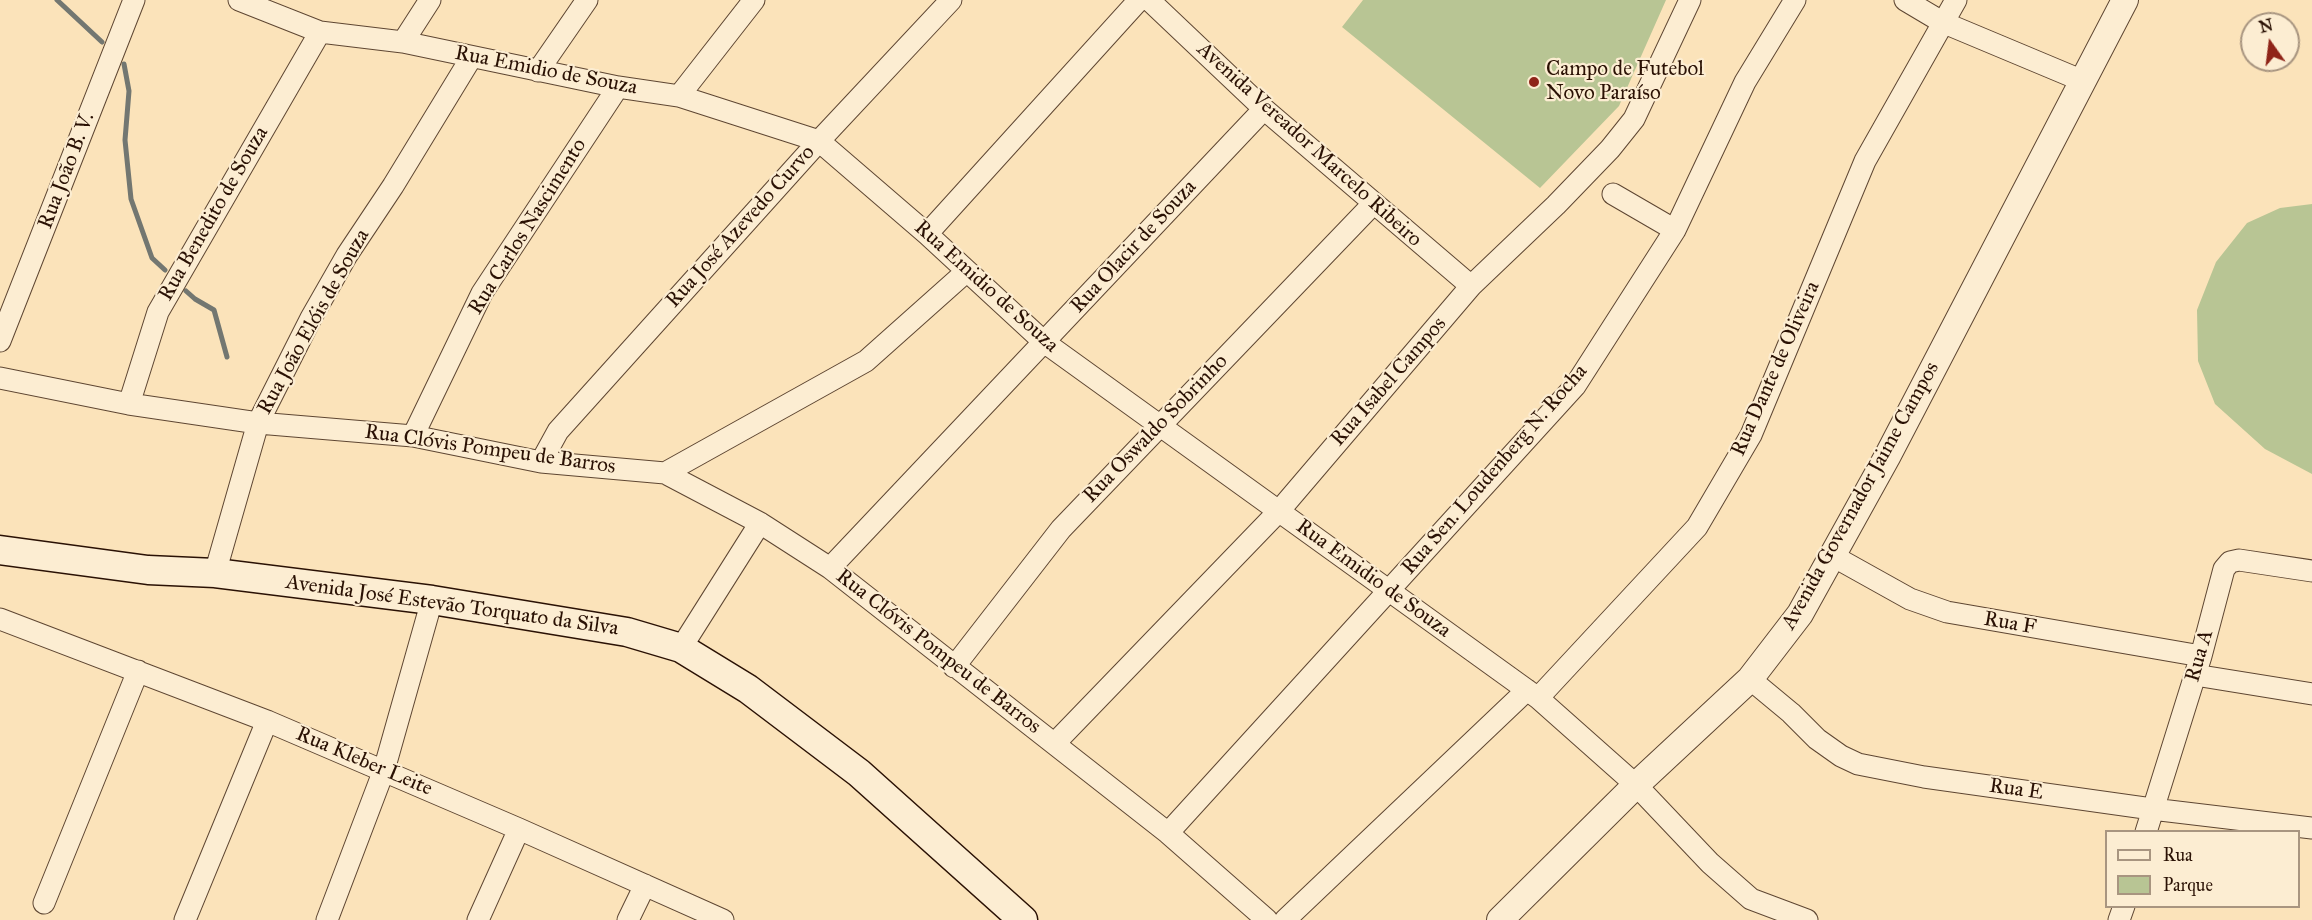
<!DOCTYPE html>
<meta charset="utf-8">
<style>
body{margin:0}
#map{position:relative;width:2312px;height:920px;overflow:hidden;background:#fbe3ba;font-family:"IM FELL Great Primer",serif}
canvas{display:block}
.legend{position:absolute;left:2105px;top:830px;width:195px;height:78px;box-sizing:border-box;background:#fcedd2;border:2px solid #a89580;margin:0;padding:8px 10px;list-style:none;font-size:18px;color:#2a1104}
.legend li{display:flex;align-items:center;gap:12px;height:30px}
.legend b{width:30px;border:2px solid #a89580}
.north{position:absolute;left:2240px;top:12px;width:60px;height:60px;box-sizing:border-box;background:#fcedd2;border:2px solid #a89580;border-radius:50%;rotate:346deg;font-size:16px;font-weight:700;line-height:24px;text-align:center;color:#2a1104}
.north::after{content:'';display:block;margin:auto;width:21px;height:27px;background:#8f2418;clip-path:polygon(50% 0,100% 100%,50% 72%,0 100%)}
</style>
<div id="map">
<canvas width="2312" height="920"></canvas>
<ul class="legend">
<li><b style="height:8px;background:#fcedd2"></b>Rua</li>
<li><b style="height:16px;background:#b8c594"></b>Parque</li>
</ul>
<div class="north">N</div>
</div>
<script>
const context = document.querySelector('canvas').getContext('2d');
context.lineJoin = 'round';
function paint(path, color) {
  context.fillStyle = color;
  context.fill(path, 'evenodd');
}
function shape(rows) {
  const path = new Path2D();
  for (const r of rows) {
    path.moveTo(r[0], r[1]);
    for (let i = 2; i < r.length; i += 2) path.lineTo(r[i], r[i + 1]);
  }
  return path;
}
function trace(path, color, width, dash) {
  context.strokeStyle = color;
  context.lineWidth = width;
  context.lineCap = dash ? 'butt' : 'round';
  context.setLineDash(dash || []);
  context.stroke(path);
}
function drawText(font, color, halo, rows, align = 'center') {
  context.font = font + ' "IM FELL Great Primer",serif';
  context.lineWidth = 4.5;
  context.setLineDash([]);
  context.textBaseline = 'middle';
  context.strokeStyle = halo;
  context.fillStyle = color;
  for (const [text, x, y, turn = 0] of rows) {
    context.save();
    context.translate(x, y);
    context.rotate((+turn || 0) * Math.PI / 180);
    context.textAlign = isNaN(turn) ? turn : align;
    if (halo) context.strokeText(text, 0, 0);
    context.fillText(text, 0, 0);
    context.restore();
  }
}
const green = shape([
 [1363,0,1666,0,1619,106,1540,188,1342,27],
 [2312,204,2312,474,2265,449,2215,404,2198,361,2197,310,2216,262,2247,223,2280,208]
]);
const stream = shape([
 [57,0,102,42],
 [124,64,129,91,125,140,131,199,152,258,165,270],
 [186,291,195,299,214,310,227,357]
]);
const minor = shape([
 [239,0,320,32,403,42,618,87,679,96,819,141,927,234,1044,342,1538,698,1636,785,1710,863,1751,899,1807,920],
 [1149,0,1264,109,1471,286],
 [1905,0,1942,22,2083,81],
 [403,42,430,0],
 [538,71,587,0],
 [679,96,754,0],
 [1613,194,1675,230],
 [927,234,1139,0],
 [0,341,134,0],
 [0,378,129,404,258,423,413,436,541,462,665,473,760,523,830,568,1168,833,1267,920],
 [129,404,158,312,320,32],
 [413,436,482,293,618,87],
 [541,462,558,431,819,141,951,0],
 [665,473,866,361,967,271],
 [1831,555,1910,599,1947,612,2201,656],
 [830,568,1264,109],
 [215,573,258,423,311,318,347,255,393,186,471,58],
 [0,619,267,721,519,829,723,920],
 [681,648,760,523],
 [954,667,1061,529,1373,204],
 [2195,675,2312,694],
 [1750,679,1791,713,1817,739,1841,756,1858,764,1924,777,2152,809,2312,828],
 [1538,698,1697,527,1751,435,1865,161,1956,0],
 [1055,743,1279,511,1471,286,1556,205,1610,149,1634,119,1690,0],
 [2146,832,2201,656,2224,569,2230,562,2239,560,2312,571],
 [1168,833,1575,386,1675,230,1745,82,1795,0],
 [44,903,138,671],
 [185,920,267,721],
 [327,920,384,770,432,600],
 [478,920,519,829],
 [628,920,645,885],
 [1285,920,1527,690],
 [2119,920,2124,906]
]);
const tertiary = shape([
 [1500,920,1636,785,1750,679,1800,614,1887,457,2125,0]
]);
const secondary = shape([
 [0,550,148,570,215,573,432,600,627,632,681,648,748,689,859,773,1023,920]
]);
const markers = [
 [1534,82,6,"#8f2418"]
];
const poiNames = [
 ["Campo de Futebol",1546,70],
 ["Novo Paraíso",1546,94]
];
const streetNames = [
 ["Rua Emidio de Souza",546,71,11],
 ["Avenida Vereador Marcelo Ribeiro",1309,145,42],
 ["Rua João B. V.",67,171,-69],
 ["Rua Benedito de Souza",214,214,-60],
 ["Rua Carlos Nascimento",528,227,-58],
 ["Rua José Azevedo Curvo",741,227,-48],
 ["Rua Olacir de Souza",1134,247,-47],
 ["Rua Emidio de Souza",986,287,42],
 ["Rua João Elóis de Souza",314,322,-61],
 ["Rua Dante de Oliveira",1776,369,-66],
 ["Rua Isabel Campos",1389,382,-49],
 ["Rua Oswaldo Sobrinho",1156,429,-46],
 ["Rua Clóvis Pompeu de Barros",490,450,8],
 ["Rua Sen. Loudenberg N. Rocha",1495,470,-49],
 ["Avenida Governador Jaime Campos",1861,496,-61],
 ["Rua Emidio de Souza",1373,579,36],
 ["Avenida José Estevão Torquato da Silva",452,606,8],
 ["Rua F",2010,624,10],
 ["Rua Clóvis Pompeu de Barros",938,652,38],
 ["Rua A",2200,656,-74],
 ["Rua Kleber Leite",364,762,23],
 ["Rua E",2016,790,8]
];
paint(green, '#b8c594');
trace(stream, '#737771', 5);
trace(minor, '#5e4632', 23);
trace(tertiary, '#5e4632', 28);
trace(secondary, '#2a1104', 31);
trace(minor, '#fcedd2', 21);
trace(tertiary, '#fcedd2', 26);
trace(secondary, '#fcedd2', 28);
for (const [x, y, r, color] of markers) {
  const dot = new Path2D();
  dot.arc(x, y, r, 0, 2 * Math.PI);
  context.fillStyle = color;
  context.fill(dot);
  trace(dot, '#fcedd2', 2);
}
drawText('21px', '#2a1104', '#fcedd2', poiNames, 'left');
drawText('21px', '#2a1104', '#fcedd2', streetNames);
</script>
